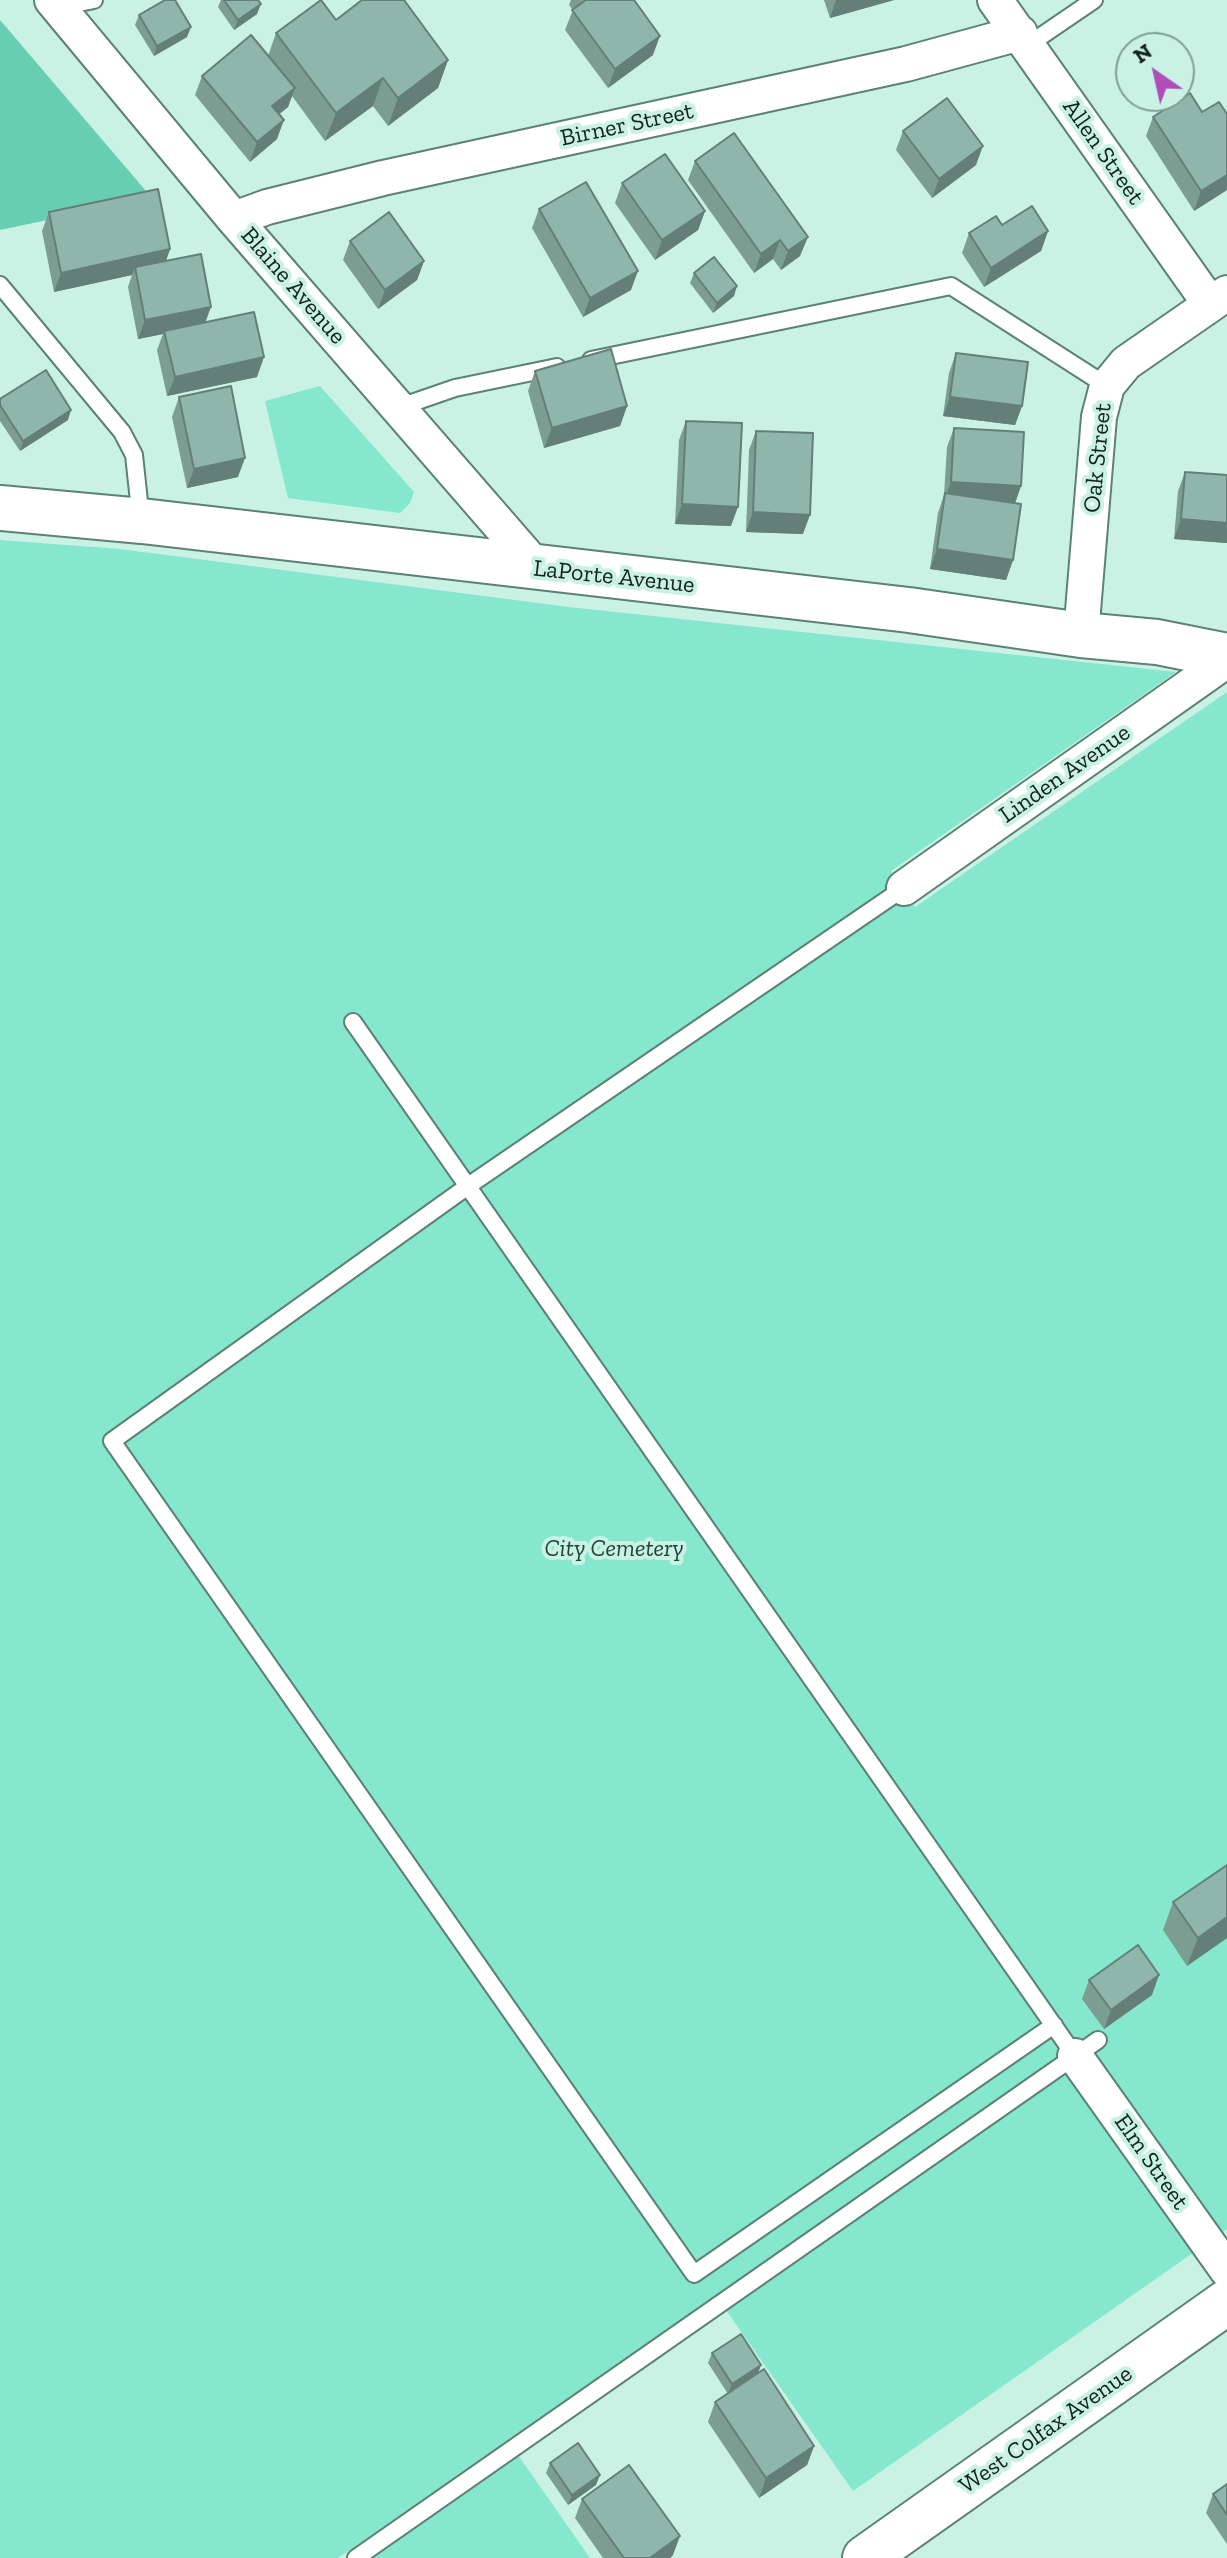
<!DOCTYPE html>
<style>
body{margin:0}
#map{position:relative;width:1227px;height:2558px;overflow:hidden;background:#c9f2e5;font-family:"Zilla Slab",serif}
canvas{display:block}
.north{position:absolute;left:1115px;top:32px;width:80px;height:80px;box-sizing:border-box;background:#c9f2e5;border:2px solid #809e95;border-radius:50%;rotate:326deg;font-size:22px;font-weight:700;line-height:32px;text-align:center;color:#12211d}
.north::after{content:'';display:block;margin:auto;width:28px;height:36px;background:#ae4eb6;clip-path:polygon(50% 0,100% 100%,50% 72%,0 100%)}
</style>
<div id="map">
<canvas width="1227" height="2558"></canvas>
<div class="north">N</div>
</div>
<script>
const context = document.querySelector('canvas').getContext('2d');
context.lineJoin = 'round';
function paint(path, color) {
  context.fillStyle = color;
  context.fill(path, 'evenodd');
}
function shape(rows) {
  const path = new Path2D();
  for (const r of rows) {
    path.moveTo(r[0], r[1]);
    for (let i = 2; i < r.length; i += 2) path.lineTo(r[i], r[i + 1]);
  }
  return path;
}
function trace(path, color, width, dash) {
  context.strokeStyle = color;
  context.lineWidth = width;
  context.lineCap = dash ? 'butt' : 'round';
  context.setLineDash(dash || []);
  context.stroke(path);
}
function drawText(font, color, halo, rows, align = 'center') {
  context.font = font + ' "Zilla Slab",serif';
  context.lineWidth = 8;
  context.setLineDash([]);
  context.textBaseline = 'middle';
  context.strokeStyle = halo;
  context.fillStyle = color;
  for (const [text, x, y, turn = 0] of rows) {
    context.save();
    context.translate(x, y);
    context.rotate((+turn || 0) * Math.PI / 180);
    context.textAlign = isNaN(turn) ? turn : align;
    if (halo) context.strokeText(text, 0, 0);
    context.fillText(text, 0, 0);
    context.restore();
  }
}
const green = shape([
 [320,386,414,492,410,503,400,513,288,498,265,401],
 [0,540,120,549,569,607,1176,672,891,871,915,907,1227,692,1227,2229,853,2491,726,2310,963,2142,955,2129,338,2558,0,2558],
 [518,2455,590,2558,369,2558]
]);
const forest = shape([
 [0,20,152,198,0,230]
]);
const lane = shape([
 [59,7,94,0],
 [1028,45,1094,0],
 [0,285,122,432,134,455,141,520],
 [591,360,951,286,1107,386],
 [400,407,455,388,557,367],
 [904,888,468,1186,112,1441,694,2274,1054,2025],
 [353,1022,1075,2056],
 [356,2558,1098,2040]
]);
const street = shape([
 [52,0,234,219,538,569],
 [995,0,1210,304],
 [234,219,267,207,383,178,906,64,1020,33],
 [1081,635,1099,417,1107,386,1126,363,1227,293],
 [904,888,1227,660],
 [1075,2056,1227,2270]
]);
const secondary = shape([
 [0,508,142,521,909,610,1081,635,1157,642,1227,656],
 [865,2558,1227,2302]
]);
const wall = shape([
 [221,0,258,0,257,14,234,30,218,7],
 [571,0,634,0,653,55,608,88,565,30,573,10,569,5],
 [824,0,894,0,830,18],
 [139,15,187,37,154,56,135,25],
 [336,20,448,60,438,88,388,126,373,106,325,141,292,96,288,107,279,114,277,139,250,162,195,95,202,76,268,56,276,33],
 [1202,112,1227,114,1227,190,1194,211,1146,136,1153,117],
 [903,131,976,165,932,198,896,150],
 [695,161,800,256,781,270,773,259,754,273,688,180],
 [622,183,705,211,698,230,655,260,615,203],
 [539,209,631,290,583,317,532,228],
 [49,212,170,249,166,261,205,322,257,377,167,396,157,350,163,334,138,339,128,287,132,275,54,292,42,231],
 [1002,225,1048,231,1041,251,984,287,962,253,969,233],
 [350,241,424,261,417,280,378,309,343,260],
 [694,273,734,296,713,313,690,283],
 [956,353,1022,406,1015,425,943,416,949,373],
 [535,371,627,406,620,426,544,448,528,391],
 [179,397,238,477,187,488,172,417],
 [0,399,68,420,20,451,0,421],
 [686,421,731,526,675,524,679,440],
 [954,428,1021,486,1015,503,1013,560,1006,580,930,569,938,513,944,495,947,447],
 [756,431,803,534,746,532,749,450],
 [1185,472,1227,475,1227,543,1174,539,1178,491],
 [1227,1865,1227,1938,1187,1966,1163,1930,1173,1902],
 [1089,1980,1152,1995,1104,2029,1082,1999],
 [712,2353,761,2365,758,2373,814,2446,807,2465,759,2498,708,2422,715,2402,728,2394,708,2363],
 [550,2463,596,2485,568,2505,546,2473],
 [1227,2484,1227,2544,1206,2513,1213,2494],
 [582,2499,673,2555,670,2558,603,2558,575,2518]
]);
const shadedWall = shape([
 [836,0,894,0,830,18],
 [261,4,257,14,234,30,238,20],
 [191,27,187,37,154,56,157,46],
 [660,36,653,55,608,88,615,69],
 [448,60,438,88,388,126,398,98],
 [383,78,373,106,325,141,336,113],
 [295,88,288,107,265,126,272,106],
 [284,120,277,139,250,162,257,142],
 [983,146,976,165,932,198,939,179],
 [1227,175,1227,190,1194,211,1201,191],
 [705,211,698,230,655,260,662,240],
 [1048,231,1041,251,984,287,991,268],
 [808,237,800,256,781,270,788,251],
 [780,240,773,259,754,273,761,254],
 [170,249,163,269,135,267,132,275,54,292,61,273],
 [424,261,417,280,378,309,385,290],
 [638,271,631,290,583,317,590,298],
 [737,286,734,296,713,313,717,303],
 [211,307,204,326,164,331,163,334,138,339,145,320],
 [264,357,257,377,167,396,175,377],
 [950,397,1022,406,1015,425,943,416],
 [627,406,620,426,544,448,552,428],
 [71,410,68,420,20,451,23,441],
 [245,458,238,477,187,488,194,469],
 [951,482,1021,486,1014,506,944,501],
 [682,504,738,507,731,526,675,524],
 [753,512,810,515,803,534,746,532],
 [1181,519,1227,523,1227,543,1174,539],
 [937,549,1013,560,1006,580,930,569],
 [1227,1917,1227,1938,1187,1966,1198,1938],
 [1159,1975,1152,1995,1104,2029,1111,2010],
 [761,2365,757,2375,728,2394,732,2384],
 [814,2446,807,2465,759,2498,766,2478],
 [600,2475,596,2485,568,2505,572,2495],
 [680,2536,673,2555,670,2558,650,2558]
]);
const building = shape([
 [165,0,175,0,191,27,157,46,139,15,165,0],
 [224,0,258,0,261,4,238,20,224,0],
 [321,0,336,20,362,0,404,0,448,60,398,98,383,78,336,113,276,33,321,0],
 [586,0,634,0,660,36,615,69,572,10,586,0],
 [251,35,295,88,272,106,284,120,257,142,202,76,251,35],
 [1190,93,1202,112,1219,102,1227,114,1227,175,1201,191,1153,117,1190,93],
 [947,98,983,146,939,179,903,131,947,98],
 [734,133,808,237,788,251,780,240,761,254,695,161,734,133],
 [665,154,705,211,662,240,622,183,665,154],
 [586,182,638,271,590,298,539,209,586,182],
 [158,189,170,249,61,273,49,212,158,189],
 [1032,206,1048,231,991,268,969,233,996,216,1002,225,1032,206],
 [389,212,424,261,385,290,350,241,389,212],
 [201,254,211,307,145,320,135,267,201,254],
 [714,257,737,286,717,303,694,273,714,257],
 [254,312,264,357,175,377,164,331,254,312],
 [611,349,627,406,552,428,535,371,611,349],
 [956,353,1028,362,1022,406,950,397,956,353],
 [46,370,71,410,23,441,0,405,0,399,46,370],
 [231,386,245,458,194,469,179,397,231,386],
 [686,421,742,423,738,507,682,504,686,421],
 [954,428,1024,432,1021,486,951,482,954,428],
 [756,431,813,433,810,515,753,512,756,431],
 [1185,472,1227,475,1227,523,1181,519,1185,472],
 [945,493,1021,504,1013,560,937,549,945,493],
 [1227,1865,1227,1917,1198,1938,1173,1902,1227,1865],
 [1138,1945,1159,1975,1111,2010,1089,1980,1138,1945],
 [741,2334,761,2365,732,2384,712,2353,741,2334],
 [764,2369,814,2446,766,2478,715,2402,764,2369],
 [578,2443,600,2475,572,2495,550,2463,578,2443],
 [629,2465,680,2536,650,2558,624,2558,582,2499,629,2465],
 [1227,2484,1227,2515,1213,2494,1227,2484]
]);
const streetNames = [
 ["Birner Street",627,125,-12],
 ["Allen Street",1103,152,55],
 ["Blaine Avenue",293,286,49],
 ["Oak Street",1098,458,-84],
 ["LaPorte Avenue",614,577,6],
 ["Linden Avenue",1065,774,-35],
 ["Elm Street",1151,2162,55],
 ["West Colfax Avenue",1046,2430,-35]
];
const parkNames = [
 ["City Cemetery",614,1549]
];
paint(green, '#85e7cd');
paint(forest, '#68ceb3');
trace(lane, '#5c8176', 20);
trace(street, '#5c8176', 38);
trace(secondary, '#5c8176', 48);
trace(lane, '#fff', 16);
trace(street, '#fff', 34);
trace(secondary, '#fff', 44);
paint(wall, '#7b9d92');
paint(shadedWall, '#647f77');
paint(building, '#8fb6aa');
trace(building, '#647f77', 2);
drawText('24px', '#12211d', '#c9f2e5', streetNames);
drawText('italic 24px', '#19463b', '#c9f2e5', parkNames);
</script>
